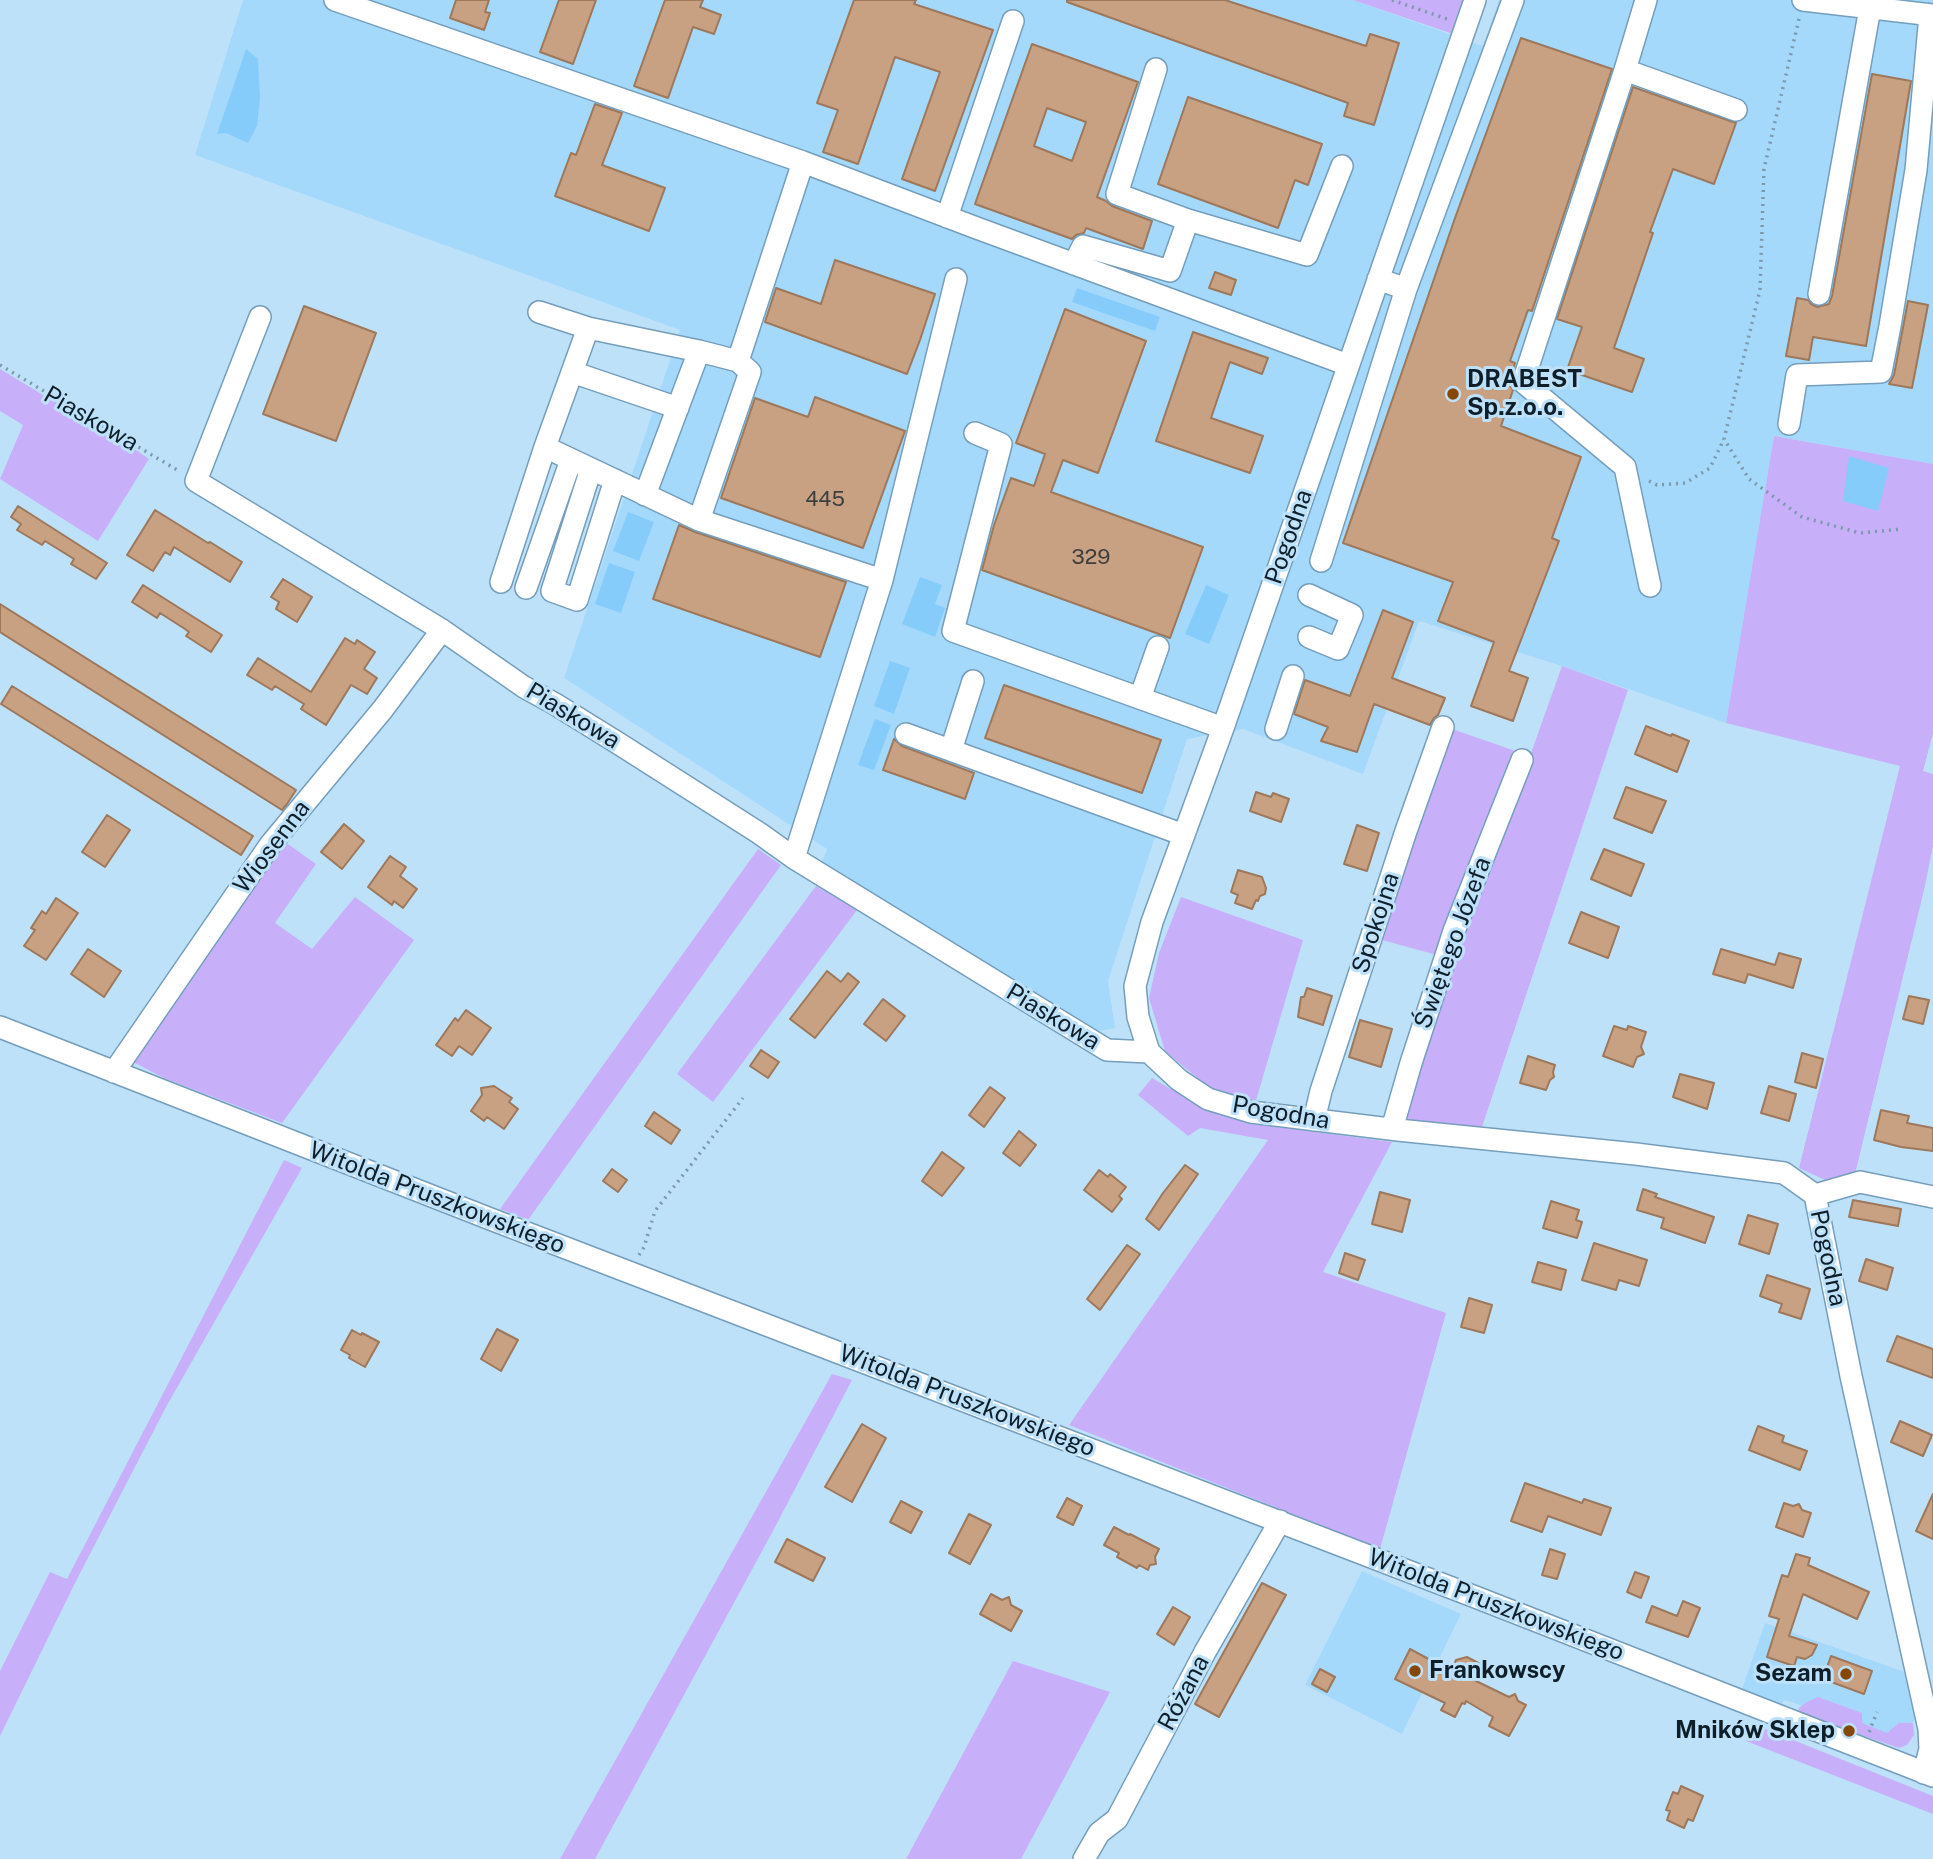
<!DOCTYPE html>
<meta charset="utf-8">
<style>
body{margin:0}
canvas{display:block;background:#bee1fa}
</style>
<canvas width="1933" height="1859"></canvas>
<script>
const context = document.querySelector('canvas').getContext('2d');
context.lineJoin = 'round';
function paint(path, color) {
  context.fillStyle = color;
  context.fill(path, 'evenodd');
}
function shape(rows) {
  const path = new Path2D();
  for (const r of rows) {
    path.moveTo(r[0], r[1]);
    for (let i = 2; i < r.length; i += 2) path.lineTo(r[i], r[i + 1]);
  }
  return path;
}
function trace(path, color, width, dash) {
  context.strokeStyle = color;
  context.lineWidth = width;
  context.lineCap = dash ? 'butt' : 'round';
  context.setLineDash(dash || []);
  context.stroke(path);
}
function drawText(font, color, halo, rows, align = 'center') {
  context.font = font + ' "Public Sans",sans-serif';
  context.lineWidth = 6;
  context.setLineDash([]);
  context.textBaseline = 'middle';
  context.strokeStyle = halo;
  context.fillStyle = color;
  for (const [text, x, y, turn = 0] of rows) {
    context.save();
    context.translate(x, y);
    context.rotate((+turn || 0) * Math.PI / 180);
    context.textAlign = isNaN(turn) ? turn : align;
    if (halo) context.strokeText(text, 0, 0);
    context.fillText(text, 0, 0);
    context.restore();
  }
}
const built = shape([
 [243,0,1353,0,1483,46,1499,0,1933,0,1933,464,1774,436,1726,723,1562,666,1419,621,1363,774,1243,729,1187,739,1108,981,1115,1028,1099,1031,822,862,827,849,564,678,680,330,195,155],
 [1362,1571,1461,1614,1402,1734,1305,1685],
 [1765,1623,1905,1672,1916,1719,1890,1739,1807,1707,1784,1700,1780,1706,1741,1692]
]);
const green = shape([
 [1353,0,1465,0,1453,34],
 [0,369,43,395,96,423,149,459,98,541,0,479,23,425,0,411],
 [1774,436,1933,464,1933,733,1923,771,1933,774,1933,846,1924,890,1855,1174,1825,1180,1799,1168,1900,766,1726,723],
 [1562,666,1628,690,1482,1127,1404,1119,1455,960,1375,938,1452,729,1530,756],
 [285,842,316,864,275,923,312,949,355,897,414,940,282,1123,166,1079,133,1062],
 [758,849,781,865,528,1220,500,1209],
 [816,886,857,910,713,1102,677,1074],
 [1181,897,1303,940,1255,1104,1207,1086,1165,1051,1149,998,1159,953],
 [1152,1078,1203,1108,1246,1123,1392,1142,1323,1272,1446,1313,1380,1549,1069,1425,1268,1140,1200,1128,1188,1136,1138,1095],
 [284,1160,302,1168,166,1407,75,1583,0,1736,0,1671,50,1572,67,1579],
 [832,1374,852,1380,774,1529,595,1859,560,1859],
 [1013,1661,1110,1692,1021,1859,906,1859],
 [1818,1697,1862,1713,1862,1723,1887,1733,1899,1723,1913,1723,1914,1735,1907,1745,1899,1748,1797,1713,1799,1708,1805,1703],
 [1753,1724,1933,1796,1933,1814,1746,1741]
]);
const water = shape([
 [246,49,258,59,260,98,257,126,248,143,226,133,217,134],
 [1077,288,1160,317,1155,331,1072,302],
 [1849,456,1889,468,1878,511,1843,501],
 [628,512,654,522,639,561,613,551],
 [609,563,635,572,621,613,595,604],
 [920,577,942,585,935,604,945,608,935,637,902,624],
 [1206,585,1229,595,1209,644,1185,634],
 [890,661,910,668,894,714,874,706],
 [875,719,891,725,874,770,858,765]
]);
const building = shape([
 [456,0,489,0,485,12,490,13,484,30,450,18,456,0],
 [559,0,596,0,573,64,540,52,559,0],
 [665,0,703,0,700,7,721,15,714,34,693,27,668,98,634,86,665,0],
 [854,0,916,0,914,4,993,30,935,191,902,179,940,72,895,57,858,164,823,152,838,110,817,103,854,0],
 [1067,0,1225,0,1366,46,1370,34,1399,43,1374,125,1344,116,1348,103,1067,2,1067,0],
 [1521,38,1612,69,1532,311,1528,310,1510,361,1515,363,1510,379,1510,385,1513,390,1501,426,1581,457,1552,538,1559,541,1509,671,1528,678,1513,721,1471,706,1494,642,1438,621,1453,582,1343,543,1455,218,1521,38],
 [1032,44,1138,82,1097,197,1106,201,1112,206,1152,221,1143,249,1086,228,1084,233,1076,235,1072,239,975,204,1032,44],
 [1047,108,1086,122,1072,161,1034,146,1047,108],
 [1872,74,1911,81,1866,346,1813,337,1809,360,1786,356,1797,298,1808,300,1811,304,1817,307,1829,304,1832,296,1872,74],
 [1633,87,1736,123,1714,184,1673,169,1650,232,1653,233,1614,348,1644,359,1632,392,1567,370,1582,327,1557,319,1633,87],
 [1188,97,1322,144,1308,185,1295,180,1278,228,1158,184,1188,97],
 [595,104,622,113,602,165,665,188,649,231,555,196,571,153,576,155,595,104],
 [835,260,935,294,920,340,907,374,765,322,776,288,821,304,835,260],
 [1215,272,1236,280,1231,295,1209,288,1215,272],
 [1908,301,1928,305,1912,388,1889,384,1894,375,1908,301],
 [304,306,376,333,336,441,263,414,304,306],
 [1065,309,1146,341,1098,473,1063,460,1051,492,1203,547,1170,638,982,570,994,525,1011,478,1034,486,1045,454,1016,443,1065,309],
 [1193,332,1268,358,1262,374,1230,362,1211,418,1263,436,1250,473,1156,441,1193,332],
 [815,397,905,431,863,548,721,498,755,398,808,417,815,397],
 [18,506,107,563,96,579,71,564,74,559,45,541,42,545,17,530,21,524,11,517,18,506],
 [155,510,208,543,210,542,242,562,230,582,174,547,170,555,165,552,153,571,127,555,155,510],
 [679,525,695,532,846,582,820,657,653,599,679,525],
 [283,579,312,597,297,622,276,609,279,602,271,597,283,579],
 [143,585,222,635,211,652,186,636,189,632,185,629,160,613,157,618,132,602,143,585],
 [0,604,296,790,287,804,282,810,0,632,0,604],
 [1383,610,1413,622,1392,678,1445,698,1438,715,1434,718,1430,725,1374,704,1357,752,1321,741,1328,727,1294,714,1305,680,1350,696,1383,610],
 [345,638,355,644,357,640,375,652,364,669,377,678,367,694,351,685,326,725,301,709,304,704,299,701,275,686,272,690,247,675,258,658,311,692,345,638],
 [1004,685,1161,740,1142,793,985,738,1004,685],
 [12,686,253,836,241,855,1,704,12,686],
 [1646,726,1671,736,1672,734,1689,741,1677,772,1635,754,1646,726],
 [894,739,902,746,974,773,965,799,883,770,894,739],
 [1626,787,1666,801,1652,833,1614,818,1626,787],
 [1256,792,1271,797,1273,793,1289,799,1281,822,1250,811,1256,792],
 [107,815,130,830,105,867,82,852,107,815],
 [344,824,364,841,342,869,321,852,344,824],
 [1357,825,1379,833,1367,871,1344,864,1357,825],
 [1604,849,1644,864,1631,896,1591,879,1604,849],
 [390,856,406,867,400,876,417,889,403,908,394,901,392,905,368,887,390,856],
 [1238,870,1262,877,1266,888,1265,894,1260,896,1258,901,1256,900,1252,909,1235,903,1238,895,1231,892,1238,870],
 [56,898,78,913,46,960,24,946,35,930,31,928,42,911,46,914,56,898],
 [1581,912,1619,927,1608,958,1569,943,1581,912],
 [88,949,121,971,104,997,71,974,88,949],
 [1721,949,1775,965,1779,953,1801,959,1793,988,1748,974,1745,983,1713,974,1721,949],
 [827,971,841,982,848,973,859,982,815,1038,790,1019,827,971],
 [1307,988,1332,996,1323,1025,1298,1017,1301,997,1304,997,1307,988],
 [1909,996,1929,1000,1923,1024,1903,1019,1909,996],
 [883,999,905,1016,886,1041,864,1024,883,999],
 [466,1010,491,1028,472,1055,459,1046,452,1056,436,1045,455,1018,458,1021,466,1010],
 [1360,1020,1392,1029,1381,1067,1349,1057,1360,1020],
 [1614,1026,1627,1030,1628,1026,1646,1032,1641,1047,1644,1054,1637,1057,1633,1067,1603,1056,1614,1026],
 [761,1050,779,1062,768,1078,750,1066,761,1050],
 [1802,1053,1823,1059,1816,1088,1795,1082,1802,1053],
 [1528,1056,1555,1065,1553,1072,1554,1077,1550,1080,1546,1090,1520,1083,1528,1056],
 [1680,1074,1714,1083,1707,1109,1673,1097,1680,1074],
 [494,1086,512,1098,509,1102,518,1109,504,1129,487,1117,484,1121,471,1111,482,1095,481,1088,494,1086],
 [1769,1086,1796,1094,1789,1121,1761,1113,1769,1086],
 [990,1087,1005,1098,984,1127,969,1115,990,1087],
 [1881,1110,1909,1116,1907,1123,1933,1128,1933,1151,1901,1147,1874,1140,1881,1110],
 [654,1112,680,1130,671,1144,645,1126,654,1112],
 [1019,1131,1036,1145,1020,1166,1003,1153,1019,1131],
 [942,1152,964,1168,942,1196,922,1181,942,1152],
 [1185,1165,1198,1174,1159,1230,1146,1219,1163,1193,1185,1165],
 [612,1169,627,1180,618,1192,603,1181,612,1169],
 [1099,1170,1108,1177,1110,1174,1126,1187,1119,1196,1122,1199,1112,1212,1084,1190,1099,1170],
 [1643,1189,1657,1194,1655,1197,1714,1217,1705,1243,1661,1228,1664,1218,1637,1210,1643,1189],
 [1380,1192,1410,1200,1402,1232,1372,1224,1380,1192],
 [1853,1200,1901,1209,1898,1226,1849,1217,1853,1200],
 [1551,1201,1579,1210,1576,1220,1582,1222,1577,1238,1543,1228,1551,1201],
 [1748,1215,1778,1224,1769,1254,1739,1244,1748,1215],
 [1594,1243,1647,1260,1639,1286,1619,1280,1616,1290,1582,1280,1594,1243],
 [1127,1245,1140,1254,1100,1310,1087,1299,1127,1245],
 [1345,1253,1365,1260,1358,1280,1339,1273,1345,1253],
 [1866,1259,1893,1268,1887,1290,1859,1281,1866,1259],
 [1538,1262,1566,1270,1561,1290,1532,1282,1538,1262],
 [1767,1275,1810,1289,1801,1319,1779,1312,1782,1304,1760,1296,1767,1275],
 [1469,1298,1492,1305,1484,1333,1461,1327,1469,1298],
 [497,1329,518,1340,501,1371,481,1359,497,1329],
 [352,1330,361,1335,362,1333,379,1342,365,1367,349,1358,350,1355,341,1350,352,1330],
 [1897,1336,1933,1349,1933,1378,1887,1361,1897,1336],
 [1900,1421,1932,1435,1923,1456,1891,1442,1900,1421],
 [862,1424,886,1438,852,1502,825,1487,862,1424],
 [1758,1426,1784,1436,1782,1442,1807,1451,1800,1470,1749,1450,1758,1426],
 [1525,1483,1582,1503,1584,1499,1611,1508,1601,1535,1548,1516,1542,1532,1511,1521,1525,1483],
 [1933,1494,1933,1539,1916,1531,1933,1494],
 [1067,1498,1082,1506,1073,1525,1057,1517,1067,1498],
 [901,1501,922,1512,911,1533,890,1522,901,1501],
 [1784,1503,1793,1506,1799,1504,1802,1510,1811,1513,1803,1537,1776,1527,1784,1503],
 [969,1514,991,1525,970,1564,949,1553,969,1514],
 [1114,1527,1129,1535,1130,1534,1159,1549,1155,1557,1156,1564,1150,1565,1148,1570,1139,1565,1137,1568,1117,1557,1119,1553,1104,1545,1114,1527],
 [787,1539,825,1558,813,1581,775,1562,787,1539],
 [1550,1549,1565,1554,1557,1579,1542,1575,1550,1549],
 [1796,1554,1810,1558,1808,1565,1869,1592,1857,1619,1803,1594,1789,1636,1817,1645,1812,1655,1805,1659,1797,1657,1794,1666,1767,1657,1779,1619,1769,1616,1782,1575,1788,1577,1796,1554],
 [1635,1572,1649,1577,1641,1598,1627,1592,1635,1572],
 [1262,1583,1286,1595,1219,1717,1195,1704,1262,1583],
 [991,1594,1002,1600,1009,1597,1011,1605,1022,1611,1011,1631,980,1614,991,1594],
 [1683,1601,1700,1608,1688,1637,1646,1622,1652,1606,1677,1616,1683,1601],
 [1173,1607,1190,1617,1174,1645,1157,1634,1173,1607],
 [1410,1649,1451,1671,1456,1660,1467,1657,1484,1666,1476,1681,1509,1697,1515,1694,1518,1701,1526,1705,1509,1736,1489,1726,1493,1717,1466,1701,1465,1704,1462,1703,1455,1717,1441,1710,1445,1703,1395,1679,1410,1649],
 [1831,1656,1872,1671,1864,1694,1823,1679,1831,1656],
 [1320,1669,1335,1677,1327,1692,1312,1684,1320,1669],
 [1681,1786,1703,1796,1693,1821,1688,1819,1684,1828,1667,1820,1670,1811,1666,1810,1673,1792,1678,1794,1681,1786]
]);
const path = shape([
 [1392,0,1450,20],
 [1799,19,1764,169,1760,290,1724,439,1749,479,1802,517,1860,533,1902,529],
 [0,365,179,471],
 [1649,481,1657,485,1685,483,1710,468,1724,439],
 [639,1255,644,1247,655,1211,743,1098],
 [1869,1732,1877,1712]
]);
const minor = shape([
 [335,0,803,162,974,227,1348,365],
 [1475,0,1223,728,1152,922,1135,986,1138,1017,1149,1052,1179,1080,1208,1099,1251,1112,1398,1130,1636,1154,1784,1173,1815,1195,1851,1376,1929,1729,1930,1749,1924,1773],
 [1646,0,1625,70,1523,382,1625,467,1650,586],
 [1803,0,1933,15],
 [1625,70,1736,110],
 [947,217,1013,21],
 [1188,220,1307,255,1342,166],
 [1074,264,1083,246,1170,271,1188,220,1117,194,1156,69],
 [1406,289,1513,0],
 [1819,294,1870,8],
 [539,312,588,328,545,447,699,520,882,580,956,279],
 [260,317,196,481,442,630,524,687,555,704,621,745,759,833,794,858,1107,1050,1149,1052],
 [588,328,699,351],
 [572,372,678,408],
 [1789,424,1797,375,1881,372,1890,326,1916,170,1930,15],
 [975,433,1001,444,953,631,1223,728],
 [591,469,552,591,577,600,615,480],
 [645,495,699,351,738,361],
 [699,520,750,372,738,361,803,162],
 [1321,561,1406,289,1378,279],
 [501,582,545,447],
 [526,588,571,460],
 [1309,637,1338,649,1352,615,1309,595],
 [1140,698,1158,647],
 [1276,729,1293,676],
 [906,734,1184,835],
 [951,750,973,681],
 [794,858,882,580],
 [0,1027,493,1220,1478,1598,1933,1776],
 [114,1072,270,845,383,709,442,630],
 [1314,1120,1321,1091,1406,831,1443,727],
 [1392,1129,1411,1063,1454,931,1522,760],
 [1815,1195,1860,1182,1933,1197],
 [1084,1859,1099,1833,1117,1819,1205,1652,1280,1521]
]);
const markers = [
 [1453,394,7,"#854806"],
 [1415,1671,7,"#854806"],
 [1846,1674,7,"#854806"],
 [1849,1731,7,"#854806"]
];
const numberNames = [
 ["445",825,500],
 ["329",1091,558]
];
const poiNames = [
 ["DRABEST",1467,380],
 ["Sp.z.o.o.",1467,408],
 ["Frankowscy",1429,1671],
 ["Sezam",1832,1674,"right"],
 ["Mników Sklep",1835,1731,"right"]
];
const streetNames = [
 ["Piaskowa",91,419,30],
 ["Pogodna",1289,537,-71],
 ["Piaskowa",573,716,31],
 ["Wiosenna",272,847,-53],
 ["Spokojna",1376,923,-72],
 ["Świętego Józefa",1453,943,-70],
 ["Piaskowa",1053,1017,31],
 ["Pogodna",1281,1113,10],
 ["Witolda Pruszkowskiego",437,1198,21],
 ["Pogodna",1828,1258,78],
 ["Witolda Pruszkowskiego",967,1401,21],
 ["Witolda Pruszkowskiego",1496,1605,21],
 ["Różana",1184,1693,-62]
];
paint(built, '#a5d9fc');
paint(green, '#c8affa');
paint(water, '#86ccfb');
paint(building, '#c8a082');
trace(building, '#9d785b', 2);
trace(minor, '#749ebb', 24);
trace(path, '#7c99ac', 3.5, [2, 5]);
trace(minor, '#fff', 21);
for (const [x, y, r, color] of markers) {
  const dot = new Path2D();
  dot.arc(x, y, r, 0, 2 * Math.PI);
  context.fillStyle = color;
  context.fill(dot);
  trace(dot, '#bee1fa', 2.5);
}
drawText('21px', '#3c3f40', null, numberNames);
drawText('bold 24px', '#0e1f2a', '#bee1fa', poiNames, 'left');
drawText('24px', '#0e1f2a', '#bee1fa', streetNames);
</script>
